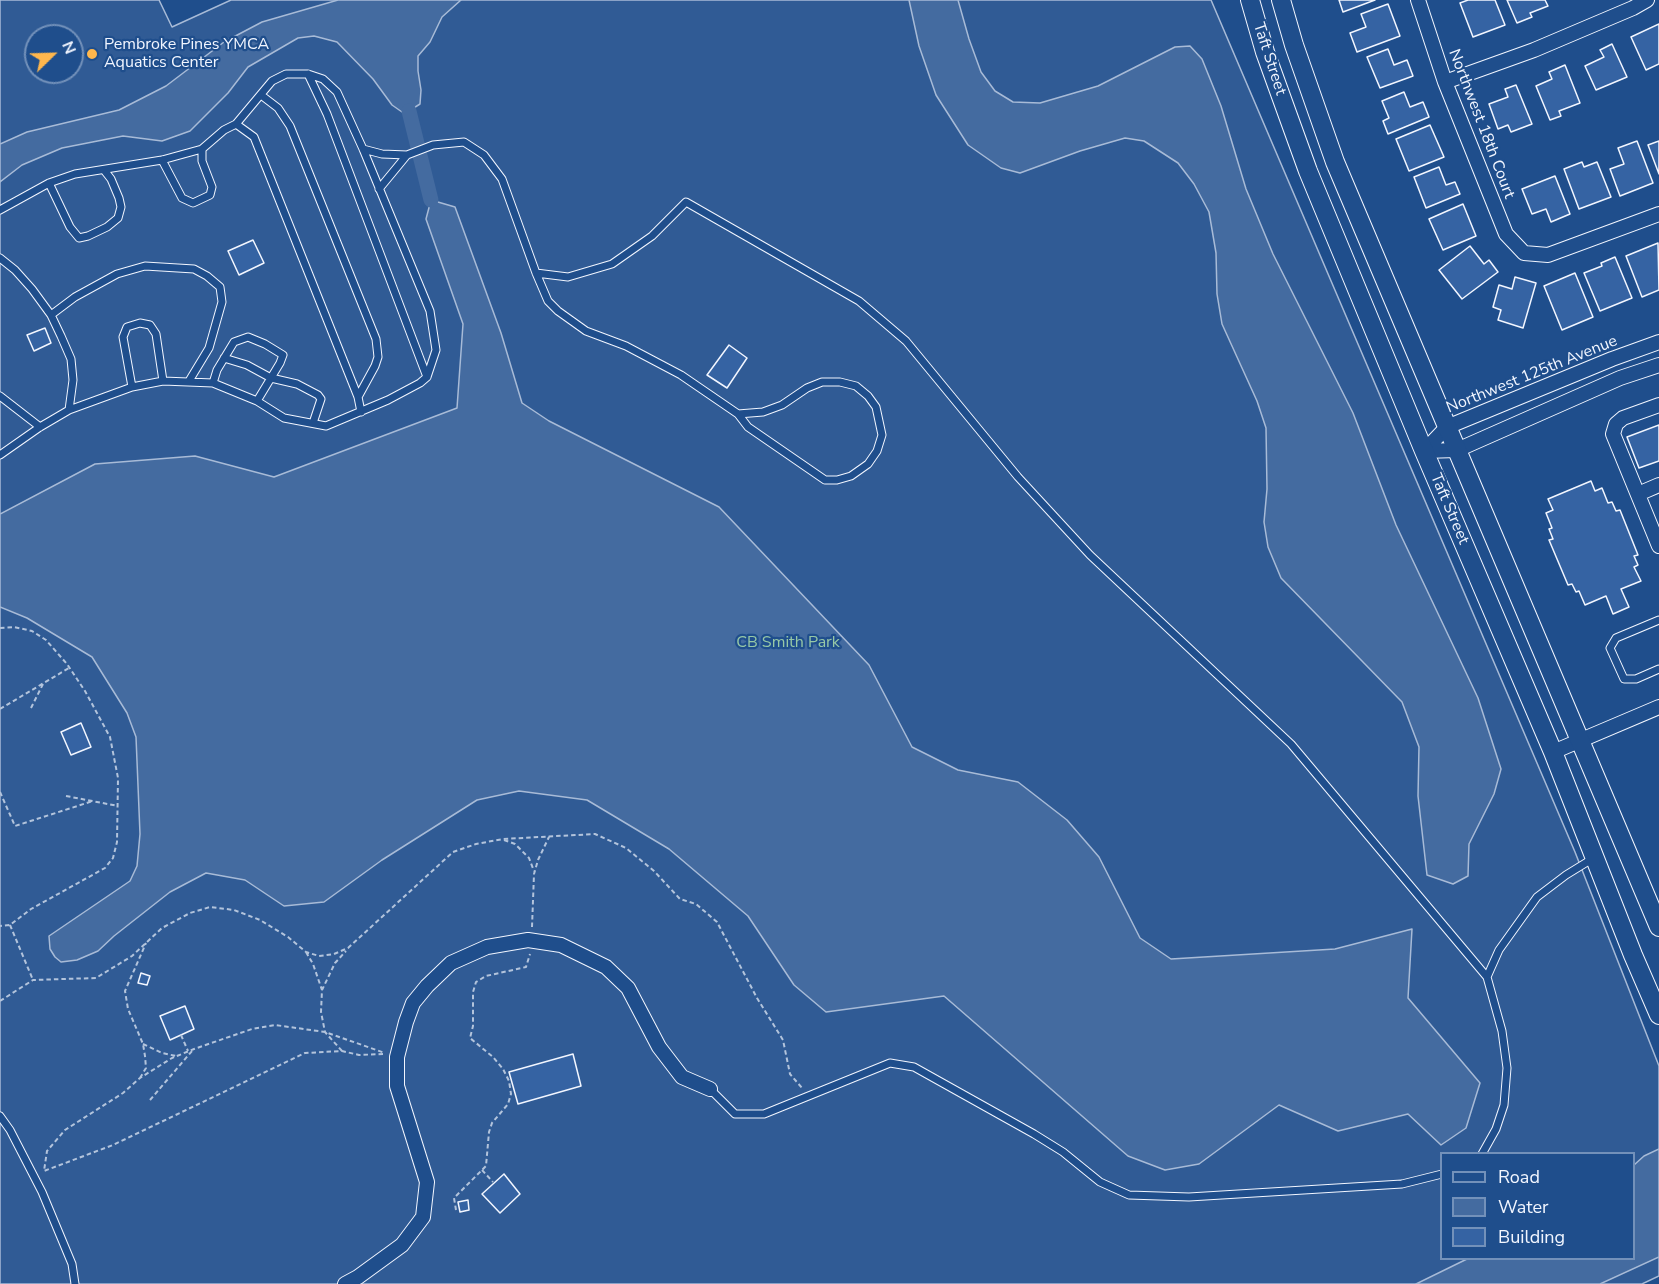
<!DOCTYPE html>
<style>
body{margin:0}
#map{position:relative;width:1659px;height:1284px;overflow:hidden;background:#1f4e8c;font-family:"Nunito Sans",sans-serif}
canvas{display:block}
.legend{position:absolute;left:1440px;top:1152px;width:195px;height:108px;box-sizing:border-box;background:#1f4e8c;border:2px solid #7391ba;margin:0;padding:8px 10px;list-style:none;font-size:18px;color:#f2f6ff}
.legend li{display:flex;align-items:center;gap:12px;height:30px}
.legend b{width:30px;border:2px solid #7391ba}
.north{position:absolute;left:24px;top:24px;width:60px;height:60px;box-sizing:border-box;background:#1f4e8c;border:2px solid #7391ba;border-radius:50%;rotate:67deg;font-size:16px;font-weight:700;line-height:24px;text-align:center;color:#f2f6ff}
.north::after{content:'';display:block;margin:auto;width:21px;height:27px;background:#ffb74d;clip-path:polygon(50% 0,100% 100%,50% 72%,0 100%)}
</style>
<div id="map">
<canvas width="1659" height="1284"></canvas>
<ul class="legend">
<li><b style="height:8px;background:#1f4e8c"></b>Road</li>
<li><b style="height:16px;background:#446ba0"></b>Water</li>
<li><b style="height:16px;background:#3563a3"></b>Building</li>
</ul>
<div class="north">N</div>
</div>
<script>
const context = document.querySelector('canvas').getContext('2d');
context.lineJoin = 'round';
function paint(path, color) {
  context.fillStyle = color;
  context.fill(path, 'evenodd');
}
function shape(rows) {
  const path = new Path2D();
  for (const r of rows) {
    path.moveTo(r[0], r[1]);
    for (let i = 2; i < r.length; i += 2) path.lineTo(r[i], r[i + 1]);
  }
  return path;
}
function trace(path, color, width, dash) {
  context.strokeStyle = color;
  context.lineWidth = width;
  context.lineCap = dash ? 'butt' : 'round';
  context.setLineDash(dash || []);
  context.stroke(path);
}
function drawText(font, color, halo, rows, align = 'center') {
  context.font = font + ' "Nunito Sans",sans-serif';
  context.lineWidth = 4.5;
  context.setLineDash([]);
  context.textBaseline = 'middle';
  context.strokeStyle = halo;
  context.fillStyle = color;
  for (const [text, x, y, turn = 0] of rows) {
    context.save();
    context.translate(x, y);
    context.rotate((+turn || 0) * Math.PI / 180);
    context.textAlign = isNaN(turn) ? turn : align;
    if (halo) context.strokeText(text, 0, 0);
    context.fillText(text, 0, 0);
    context.restore();
  }
}
const built = shape([
 [0,0,159,0,172,27,231,0,1211,0,1575,852,1659,1066,1659,1276,1642,1284,0,1284,0,0],
 [36,36,72,36,72,72,36,72,36,36],
 [1442,1154,1634,1154,1634,1258,1442,1258,1442,1154]
]);
const water = shape([
 [338,0,461,0,442,17,430,42,418,56,418,71,421,90,420,104,409,111,402,112,392,105,373,79,337,42,314,36,298,38,248,67,228,93,190,131,162,141,123,136,62,148,22,165,0,182,0,144,27,132,119,110,166,86,224,42,262,22,338,0],
 [909,0,958,0,969,39,981,72,995,91,1013,102,1040,103,1098,86,1175,47,1190,46,1202,59,1221,106,1246,189,1273,254,1353,413,1396,525,1478,698,1501,769,1494,794,1469,844,1468,876,1453,884,1427,875,1418,796,1419,747,1402,702,1281,578,1268,547,1264,522,1267,489,1266,428,1257,401,1222,324,1217,294,1216,253,1209,212,1194,184,1178,163,1144,141,1125,138,1080,151,1020,173,1001,168,968,145,936,95,919,46,909,0],
 [431,200,455,207,501,333,522,403,549,421,719,507,869,665,912,747,958,770,1018,782,1067,820,1099,857,1140,938,1171,959,1335,949,1412,929,1408,998,1480,1083,1466,1128,1441,1145,1408,1114,1338,1131,1279,1105,1199,1164,1165,1170,1128,1156,944,996,826,1012,794,985,748,916,669,849,587,800,519,791,477,800,382,860,324,902,284,906,245,880,206,873,170,892,114,936,98,951,77,960,61,962,55,957,50,949,49,936,130,881,137,866,140,834,136,737,127,713,92,657,27,618,0,607,0,514,95,464,195,456,274,477,457,408,463,324,426,219,431,200],
 [1659,1149,1659,1257,1600,1284,1416,1284,1467,1259,1634,1258,1634,1165,1644,1156,1659,1149]
]);
const canal = shape([
 [409,111,431,200]
]);
const building = shape([
 [1339,0,1375,0,1343,12,1339,0],
 [1468,0,1495,0,1505,25,1473,37,1460,3,1468,0],
 [1507,0,1545,0,1548,6,1530,13,1532,17,1517,23,1507,0],
 [1388,4,1400,36,1357,52,1350,33,1366,27,1361,14,1388,4],
 [1659,24,1659,64,1646,70,1631,37,1659,24],
 [1612,44,1627,77,1596,90,1585,66,1604,57,1600,50,1612,44],
 [1388,49,1394,65,1407,60,1413,76,1380,88,1367,57,1388,49],
 [1565,65,1580,103,1559,111,1561,116,1550,120,1536,86,1552,79,1549,72,1565,65],
 [1516,85,1532,124,1511,132,1508,125,1498,129,1489,104,1508,97,1505,89,1516,85],
 [1404,92,1410,107,1423,102,1429,117,1388,134,1383,121,1389,118,1382,101,1404,92],
 [1430,125,1444,157,1409,171,1396,139,1430,125],
 [1637,141,1653,183,1620,196,1610,169,1624,164,1618,148,1637,141],
 [1659,141,1659,174,1648,145,1659,141],
 [1582,162,1584,167,1597,162,1611,197,1579,209,1564,169,1582,162],
 [1439,167,1446,185,1455,182,1460,194,1426,208,1414,177,1439,167],
 [1555,176,1570,214,1551,222,1546,209,1532,214,1522,189,1555,176],
 [1463,204,1476,236,1443,250,1429,219,1463,204],
 [253,240,264,263,239,275,228,251,253,240],
 [1658,243,1659,290,1642,297,1626,256,1658,243],
 [1470,246,1484,264,1489,260,1498,272,1462,299,1439,270,1470,246],
 [1615,257,1632,298,1600,311,1584,273,1602,266,1601,263,1615,257],
 [1575,273,1593,317,1562,330,1544,286,1575,273],
 [1515,277,1536,283,1523,328,1498,320,1501,310,1493,307,1499,285,1512,289,1515,277],
 [45,328,51,343,34,351,27,335,45,328],
 [729,345,747,358,727,388,707,375,729,345],
 [1659,425,1659,461,1639,468,1627,437,1659,425],
 [1591,481,1595,491,1602,488,1608,503,1612,502,1616,511,1620,510,1638,555,1634,556,1638,565,1634,567,1641,581,1621,589,1629,607,1613,614,1606,596,1585,605,1579,591,1576,592,1572,584,1568,585,1549,540,1553,539,1549,529,1552,528,1546,513,1553,510,1548,499,1591,481],
 [81,723,91,747,71,755,61,732,81,723],
 [141,973,150,976,147,985,138,983,141,973],
 [185,1006,194,1029,170,1040,160,1016,185,1006],
 [573,1054,581,1086,518,1104,509,1072,573,1054],
 [504,1174,520,1194,500,1213,482,1194,504,1174],
 [468,1200,469,1210,460,1212,458,1202,468,1200]
]);
const path = shape([
 [0,628,14,627,32,631,46,640,67,664,85,691,110,737,118,778,117,842,113,858,105,868,31,909,10,925,0,926],
 [31,708,43,684],
 [0,709,69,668],
 [0,792,15,826,93,801],
 [66,796,118,806],
 [504,840,515,844,529,858,534,871],
 [10,925,33,980],
 [532,927,534,874,538,860,549,837],
 [306,952,313,964,322,990],
 [0,1001,33,980,96,978,132,956,162,928,190,913,210,907,234,910,260,920,288,937,306,952,319,956,334,954,348,948,453,852,476,844,503,839,595,834,626,848,654,871,680,899,696,904,717,922,757,998,783,1040,790,1074,802,1088],
 [181,1035,188,1051],
 [143,1044,162,1053,176,1056],
 [342,1051,325,1032,321,1012,322,990,335,963,346,951],
 [383,1054,359,1055,342,1051,305,1053,113,1145,44,1171,47,1151,65,1130,123,1093,140,1078,172,1058,194,1049,252,1029,275,1025,325,1032,385,1053],
 [140,1078,146,1068,145,1056,143,1044,128,1009,125,991,146,943],
 [150,1100,192,1051],
 [482,1170,493,1182],
 [456,1210,454,1198,486,1166,489,1132,492,1123,508,1104,511,1094,509,1081,503,1069,493,1057,470,1038,473,1026,473,992,476,982,486,976,526,967,530,954]
]);
const lane = shape([
 [308,74,327,114,427,377],
 [261,95,278,108,290,126,376,339,378,357,375,366,358,397],
 [236,124,254,137,358,397,361,412],
 [363,149,382,154,407,155],
 [162,160,182,198,193,203,210,195,212,187,202,161,202,149],
 [49,183,70,227,79,238,88,236,107,227,118,218,121,207,119,198,111,179,104,170],
 [379,189,407,155,433,145,464,142,484,155,502,179,536,273,548,301,558,311,586,331,626,346,681,375,738,414,748,427,825,480,837,480,851,476,868,464,877,451,882,435,876,407,868,396,856,386,840,382,822,382,807,388,782,405,763,412,738,414],
 [0,210,49,183,75,174,162,160,202,149,224,130,236,124,272,81,286,74,308,74,323,79,337,92,363,149,430,311,436,350,427,377,420,383,388,400,326,426,284,418,257,401,213,383,163,381,132,387,69,410,40,427,0,455],
 [0,258,15,270,32,289,51,315,61,336,71,359,73,380,69,410],
 [536,273,568,277,612,264,652,236,686,202,859,301,906,341,1018,477,1090,555,1291,744,1487,977,1502,1031,1507,1068,1504,1105,1496,1129,1482,1154],
 [51,315,75,297,117,274,145,266,194,269,207,276,220,287,222,302,209,348,189,381],
 [224,358,247,365,271,378,297,384,318,395,321,399,313,423],
 [213,383,217,370,234,342,248,337,265,344,283,355,280,363,257,401],
 [132,387,123,337,127,327,140,323,150,325,156,334,163,381],
 [0,396,40,427],
 [1659,620,1616,638,1610,648,1624,679,1636,679,1659,669],
 [1487,977,1499,950,1537,897,1566,875,1592,859],
 [710,1089,735,1114,764,1114,890,1063,914,1067,1034,1134,1063,1152,1100,1182,1129,1195,1189,1197,1402,1184,1442,1174],
 [0,1116,10,1130,42,1192,72,1264,75,1284]
]);
const street = shape([
 [1418,0,1445,82,1506,234,1524,253,1548,255,1659,214],
 [1445,82,1534,50,1633,8,1647,0],
 [1659,405,1623,418,1616,424,1613,434,1659,546],
 [1424,451,1447,427,1612,359,1659,342],
 [1424,451,1457,450,1620,378,1659,365],
 [1645,491,1659,485],
 [1553,752,1659,707],
 [345,1284,358,1277,402,1245,423,1217,427,1182,397,1086,397,1057,406,1022,413,1003,427,986,451,963,487,947,528,940,561,945,606,967,628,988,659,1047,682,1077,710,1089]
]);
const secondary = shape([
 [1250,0,1265,52,1308,171,1424,451,1553,752,1633,955,1659,1015],
 [1281,0,1294,45,1335,162,1659,927]
]);
const markers = [
 [92,54,6,"#ffb74d"]
];
const poiNames = [
 ["Pembroke Pines YMCA",104,45],
 ["Aquatics Center",104,63]
];
const streetNames = [
 ["Taft Street",1269,59,72],
 ["Northwest 18th Court",1481,124,69],
 ["Northwest 125th Avenue",1532,375,-22],
 ["Taft Street",1449,509,67]
];
const parkNames = [
 ["CB Smith Park",788,643]
];
paint(built, '#305b95');
trace(built, '#a8bbd7', 1.5);
paint(water, '#446ba0');
trace(water, '#a8bbd7', 1.5);
trace(canal, '#446ba0', 15);
paint(building, '#3563a3');
trace(building, '#f2f6ff', 1.5);
trace(lane, '#f2f6ff', 9);
trace(street, '#f2f6ff', 16);
trace(secondary, '#f2f6ff', 20);
trace(path, '#b3c4dc', 2, [4.5, 3]);
trace(lane, '#1f4e8c', 7);
trace(street, '#1f4e8c', 14);
trace(secondary, '#1f4e8c', 18);
for (const [x, y, r, color] of markers) {
  const dot = new Path2D();
  dot.arc(x, y, r, 0, 2 * Math.PI);
  context.fillStyle = color;
  context.fill(dot);
  trace(dot, '#1f4e8c', 2);
}
drawText('16px', '#f2f6ff', '#1f4e8c', poiNames, 'left');
drawText('16px', '#f2f6ff', '#1f4e8c', streetNames);
drawText('16px', '#97c8a6', '#1f4e8c', parkNames);
</script>
